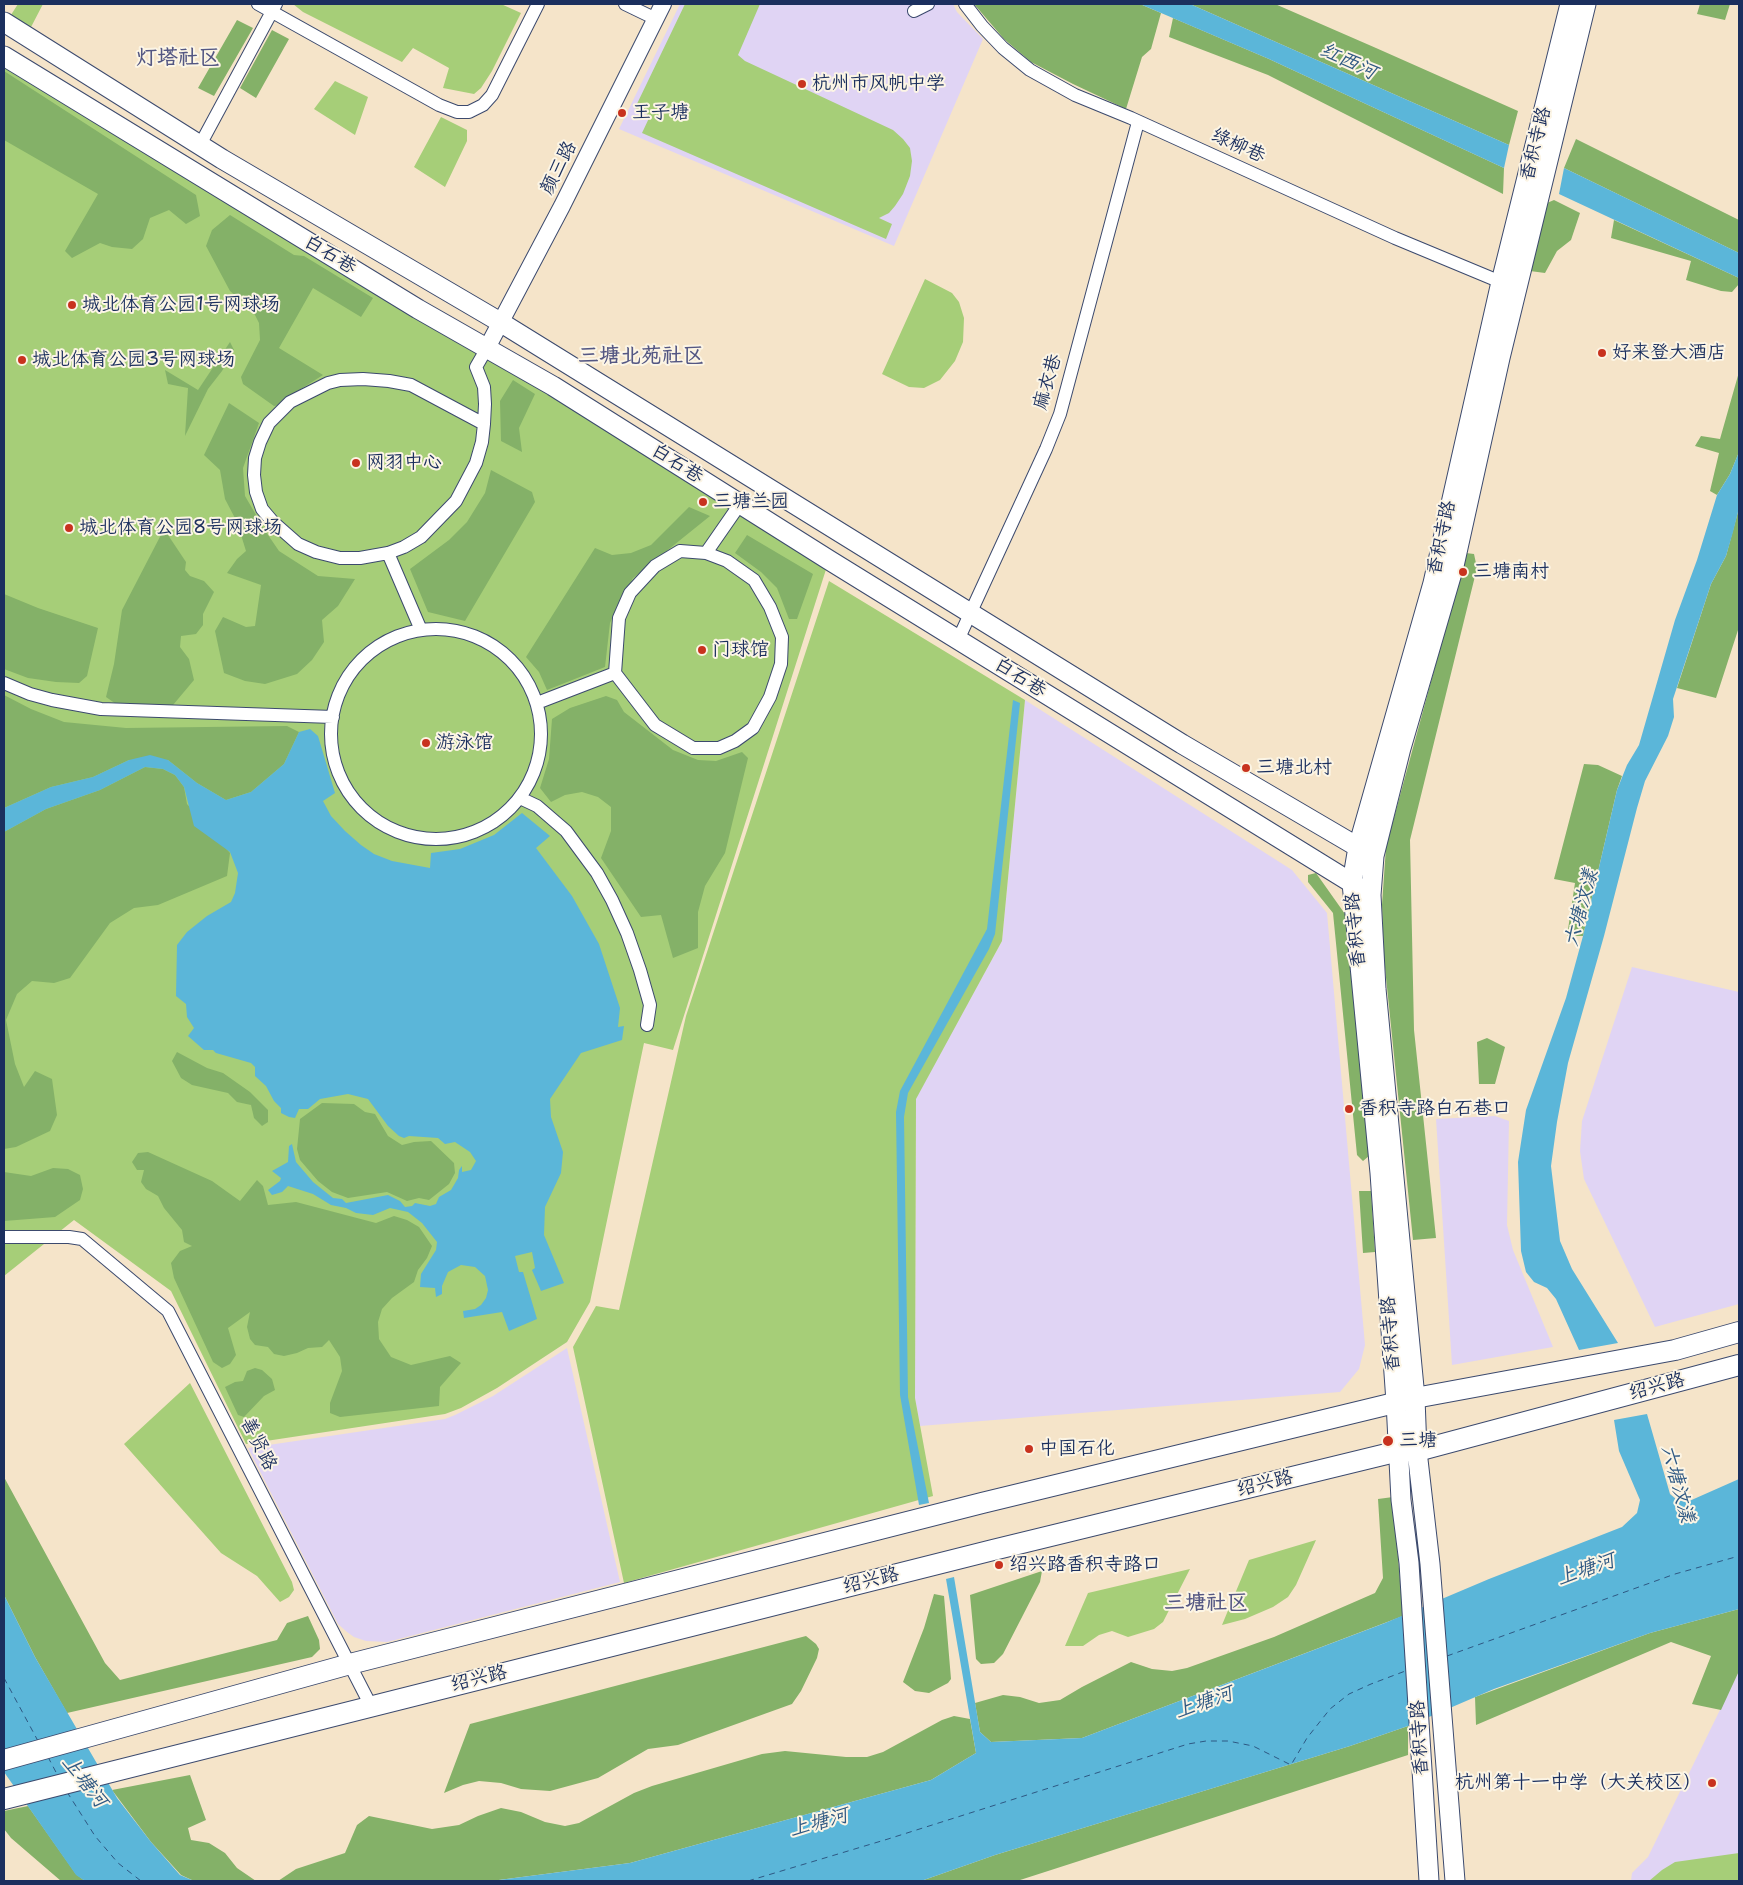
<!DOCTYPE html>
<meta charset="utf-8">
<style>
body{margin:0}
#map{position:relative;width:1743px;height:1885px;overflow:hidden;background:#f5e4c9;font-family:"Shantell Sans",sans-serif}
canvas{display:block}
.frame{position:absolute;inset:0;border:5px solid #1b2f5e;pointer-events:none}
</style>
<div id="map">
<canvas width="1743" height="1885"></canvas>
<div class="frame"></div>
</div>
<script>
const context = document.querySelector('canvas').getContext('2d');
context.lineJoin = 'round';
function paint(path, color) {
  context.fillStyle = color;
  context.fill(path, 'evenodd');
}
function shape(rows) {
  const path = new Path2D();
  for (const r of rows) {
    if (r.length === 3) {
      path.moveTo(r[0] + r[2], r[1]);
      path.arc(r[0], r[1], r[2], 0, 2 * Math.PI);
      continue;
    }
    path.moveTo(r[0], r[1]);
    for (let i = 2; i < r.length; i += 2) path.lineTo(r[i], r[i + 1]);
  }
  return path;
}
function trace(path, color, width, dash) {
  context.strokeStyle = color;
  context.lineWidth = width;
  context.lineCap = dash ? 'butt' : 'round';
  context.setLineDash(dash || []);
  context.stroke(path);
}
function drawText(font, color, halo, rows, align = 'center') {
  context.font = font + ' "Shantell Sans","LXGW WenKai TC",sans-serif';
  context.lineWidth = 4;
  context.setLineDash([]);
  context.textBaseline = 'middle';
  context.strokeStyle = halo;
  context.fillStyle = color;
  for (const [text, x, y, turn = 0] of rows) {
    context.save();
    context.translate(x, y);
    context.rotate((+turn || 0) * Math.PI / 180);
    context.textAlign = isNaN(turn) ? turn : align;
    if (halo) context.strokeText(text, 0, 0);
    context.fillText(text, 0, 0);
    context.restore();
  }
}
const built = shape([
 [680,4,953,4,957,12,983,39,894,246,619,129],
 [1025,700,1292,870,1327,913,1365,1345,1359,1369,1340,1392,920,1426,915,1398,916,1098,1002,941],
 [1632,967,1739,992,1739,1304,1655,1327,1584,1179,1580,1151,1582,1121],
 [1495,1116,1509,1121,1507,1225,1513,1250,1553,1347,1452,1365,1436,1119],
 [567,1348,620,1582,387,1642,366,1641,354,1637,347,1632,338,1624,248,1448,445,1419,455,1415,493,1396],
 [1739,1671,1739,1881,1631,1881,1632,1873,1648,1857]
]);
const green = shape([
 [18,4,43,4,30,29,9,18],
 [293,4,501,4,521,13,492,71,481,88,474,94,443,88,449,68,413,48,402,62,303,12],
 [685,4,760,4,738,55,745,61,893,130,903,139,910,148,912,161,910,176,903,194,895,206,889,213,879,218,892,224,886,239,642,133,650,116,635,108],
 [4,56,829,560,673,1050,644,1043,590,1302,567,1342,497,1388,461,1408,445,1414,246,1444,171,1291,74,1220,4,1276],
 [335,81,368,97,355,135,314,109],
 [441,117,467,130,467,141,445,187,414,167],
 [925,279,952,293,959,302,964,318,963,342,955,361,940,380,924,388,909,387,882,374],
 [829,581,1025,700,1002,941,916,1099,915,1398,933,1496,624,1583,573,1347,596,1306,619,1310,686,1016],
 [190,1383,292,1582,294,1590,289,1597,280,1602,257,1576,221,1553,124,1444],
 [1316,1540,1296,1585,1288,1597,1273,1607,1245,1619,1222,1625,1249,1560],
 [1190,1569,1163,1622,1154,1629,1128,1637,1112,1631,1099,1635,1083,1646,1065,1646,1088,1593],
 [1739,1853,1739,1881,1649,1881,1662,1870,1675,1862]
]);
const forest = shape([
 [974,4,1140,4,1161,13,1151,49,1142,57,1126,109,1073,84,1031,62,1004,39],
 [1190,4,1275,4,1376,48,1518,111,1509,145],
 [1700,4,1730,4,1725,20,1697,14],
 [1173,18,1269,59,1504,168,1503,194,1268,75,1169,37],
 [237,20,253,28,214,96,198,88],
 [272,30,289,39,256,98,240,88],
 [4,71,196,195,200,216,186,224,169,210,150,218,143,239,132,249,112,247,100,243,72,258,65,251,98,194,4,140],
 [1576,139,1739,220,1739,253,1564,168],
 [1554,200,1580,213,1571,240,1557,251,1545,273,1530,271,1547,203],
 [230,215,294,255,304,256,373,298,361,317,313,288,279,348,323,375,296,392,281,405,274,406,243,384,241,377,260,340,259,323,253,311,230,291,206,246,212,230],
 [1614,220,1739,278,1739,284,1732,292,1721,291,1686,280,1691,261,1611,238],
 [230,342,234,350,222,371,208,389,185,436,188,388,168,384,165,370,198,390],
 [1739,372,1739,452,1730,474,1717,495,1710,491,1719,453,1695,446,1701,436,1720,439],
 [513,380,535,394,519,428,522,452,501,441,500,401],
 [229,403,259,423,243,468,245,496,266,532,279,551,318,576,355,579,338,606,322,620,324,642,312,660,297,674,265,684,245,681,224,673,215,631,223,617,246,627,255,626,261,585,227,573,237,559,246,551,237,522,225,499,220,470,204,455],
 [491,470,532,492,535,502,465,621,428,612,410,569,449,540,467,522,485,493],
 [689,507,710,516,633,578,618,605,610,623,605,667,547,690,539,672,526,657,595,548,612,555,631,553,651,545],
 [1739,508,1739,627,1716,698,1677,688,1711,584,1726,556],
 [164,529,186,562,185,570,190,576,204,581,214,592,203,614,203,625,196,634,181,636,180,647,189,659,194,680,173,705,116,704,106,697,114,664,122,610],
 [747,535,813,574,797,619,789,619,777,588,761,572,735,553],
 [1466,553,1474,554,1477,568,1410,840,1414,1030,1436,1238,1413,1240,1384,958,1382,905,1386,847],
 [4,594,38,608,98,628,87,676,79,683,56,682,28,678,4,669],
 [4,695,31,709,64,722,126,728,287,726,299,732,284,764,251,792,226,800,197,783,168,760,129,760,93,777,51,787,4,808],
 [606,696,617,700,624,712,673,750,698,760,716,761,742,752,748,758,725,853,705,886,698,912,698,948,673,958,661,915,641,917,601,858,611,831,611,807,598,797,582,792,565,795,551,802,540,788,549,759,552,719,570,708],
 [1584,764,1598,765,1622,776,1617,790,1583,936,1567,936,1575,883,1554,879],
 [145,767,163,769,175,775,184,787,187,804,230,853,227,876,158,905,134,908,110,923,70,978,54,983,32,981,17,994,6,1020,15,1064,24,1087,35,1071,52,1079,57,1115,50,1131,16,1147,4,1149,4,832,46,809,100,790],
 [1316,873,1345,914,1369,1156,1363,1161,1357,1155,1333,913,1308,882,1308,875],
 [1487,1038,1505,1047,1495,1084,1479,1084,1477,1042],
 [177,1052,207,1068,223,1073,250,1092,268,1110,268,1122,262,1126,254,1118,251,1105,237,1102,228,1093,192,1085,181,1078,172,1061],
 [322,1103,354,1104,365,1112,375,1114,388,1136,402,1145,414,1142,431,1141,454,1163,455,1173,449,1184,429,1200,419,1198,407,1201,387,1192,348,1198,332,1192,318,1181,300,1160,297,1149,300,1119],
 [148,1152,212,1181,240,1201,257,1180,263,1186,268,1205,296,1202,376,1223,394,1216,407,1220,419,1227,432,1246,427,1258,418,1270,414,1282,392,1298,382,1309,378,1322,379,1339,391,1357,411,1365,450,1356,461,1363,440,1387,439,1406,340,1417,330,1413,330,1403,342,1371,340,1357,329,1340,322,1347,308,1348,297,1353,284,1356,274,1354,268,1347,255,1345,250,1339,247,1327,250,1312,228,1328,236,1355,230,1364,222,1368,213,1362,174,1278,171,1263,180,1251,192,1246,184,1242,182,1230,164,1208,158,1196,146,1189,141,1182,144,1170,137,1170,132,1162,138,1153],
 [53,1168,68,1169,80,1175,83,1189,80,1200,55,1217,4,1221,4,1172,31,1176],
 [1359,1191,1371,1191,1375,1252,1363,1253],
 [255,1368,262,1370,272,1379,275,1390,264,1396,244,1417,238,1415,225,1387,235,1382,243,1381,247,1371],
 [4,1477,105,1663,120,1680,277,1640,287,1623,308,1616,319,1640,320,1649,312,1657,67,1713,35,1657,4,1595],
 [1393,1497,1403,1616,1082,1738,991,1742,980,1732,975,1703,1003,1695,1020,1697,1039,1703,1060,1700,1082,1687,1131,1662,1152,1669,1172,1671,1187,1668,1274,1637,1375,1593,1383,1578,1378,1499],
 [1042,1571,1040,1582,1003,1654,994,1663,981,1664,976,1659,970,1595],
 [934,1594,944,1596,951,1679,948,1683,929,1693,915,1691,903,1682,924,1628],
 [1739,1609,1739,1671,1721,1710,1692,1704,1711,1656,1671,1642,1476,1725,1475,1697,1650,1633],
 [806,1636,816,1644,819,1649,817,1658,801,1691,792,1704,678,1745,648,1749,598,1778,550,1791,521,1789,501,1783,479,1781,463,1785,444,1793,470,1724],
 [954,1716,970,1719,976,1753,931,1780,630,1863,491,1881,278,1881,296,1869,345,1853,357,1825,369,1816,432,1829,459,1825,478,1816,501,1808,521,1812,545,1822,565,1826,579,1823,634,1793,652,1786,762,1754,785,1751,846,1757,867,1757,883,1752,942,1720],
 [1408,1726,1408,1755,1017,1881,921,1881,995,1855,1350,1746],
 [190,1775,206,1820,188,1828,191,1840,209,1843,225,1853,237,1868,256,1881,194,1881,181,1875,151,1842,112,1790],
 [28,1806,76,1874,85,1881,61,1881,11,1838,4,1829,4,1811]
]);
const water = shape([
 [1140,4,1190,4,1509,145,1504,168,1269,59],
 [1564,168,1739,253,1739,278,1559,194],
 [1739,452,1739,508,1733,532,1726,556,1711,584,1673,699,1674,717,1668,736,1645,781,1637,808,1604,936,1568,1063,1557,1122,1551,1166,1560,1241,1572,1269,1618,1343,1579,1350,1556,1299,1547,1288,1534,1282,1526,1272,1521,1251,1518,1162,1526,1110,1566,998,1583,936,1617,790,1627,765,1639,745,1675,620,1697,560,1717,495,1730,474],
 [1013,700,1020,703,995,934,989,949,908,1093,904,1117,908,1397,929,1503,919,1505,900,1395,896,1112,900,1091,987,929],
 [310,729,318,736,335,793,323,801,331,816,345,831,361,845,374,854,392,861,430,868,431,853,460,849,494,835,522,813,550,836,536,848,572,896,599,944,620,1008,618,1027,624,1026,622,1040,581,1053,550,1099,551,1117,563,1152,561,1173,545,1207,544,1235,564,1283,541,1291,532,1270,535,1268,532,1252,515,1256,519,1272,523,1272,537,1319,509,1331,502,1312,464,1318,463,1311,475,1309,481,1305,486,1298,488,1290,485,1276,475,1267,461,1265,448,1272,442,1286,442,1294,436,1297,435,1288,420,1287,421,1274,436,1250,437,1242,422,1223,408,1212,390,1208,373,1215,356,1213,346,1208,331,1205,313,1194,288,1186,282,1192,272,1195,268,1190,280,1181,281,1178,272,1171,288,1162,289,1146,292,1144,296,1162,313,1182,333,1198,342,1199,346,1203,388,1195,400,1201,405,1207,412,1206,415,1203,430,1206,436,1204,439,1197,451,1190,458,1178,459,1170,462,1166,462,1172,471,1170,476,1161,470,1152,455,1142,445,1144,438,1138,409,1136,404,1138,399,1136,388,1126,368,1099,348,1094,320,1099,308,1109,299,1109,295,1118,289,1117,281,1113,281,1108,274,1101,266,1086,255,1076,255,1067,251,1063,216,1053,213,1050,204,1050,188,1036,194,1028,187,1017,186,1004,176,996,177,945,187,932,207,916,231,902,235,893,238,873,230,852,194,826,184,787,175,775,163,769,145,767,100,790,46,809,4,832,4,808,51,787,93,777,129,760,150,755,168,760,197,783,226,800,251,792,284,764,299,732],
 [1647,1414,1670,1494,1677,1500,1687,1502,1739,1479,1739,1609,1650,1633,1494,1689,1408,1726,1350,1746,995,1855,921,1881,491,1881,630,1863,931,1780,976,1753,946,1579,954,1577,980,1732,991,1742,1082,1738,1385,1623,1489,1579,1622,1527,1637,1513,1640,1500,1619,1451,1614,1420],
 [4,1595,35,1657,117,1798,151,1842,180,1875,194,1881,85,1881,76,1875,4,1772]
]);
const ferry = shape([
 [1447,1656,1675,1574,1739,1556],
 [4,1678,38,1741],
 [48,1757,58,1776],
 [67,1792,95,1836,118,1863,141,1881],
 [748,1881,888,1839,1188,1744,1206,1741,1228,1741,1253,1746,1291,1765,1307,1738,1330,1709,1349,1694,1371,1684,1408,1670]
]);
const minor = shape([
 [258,4,439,105,457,112,469,112,483,105,492,95,538,4],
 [625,4,656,19],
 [965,4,982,26,1003,48,1030,70,1075,95,1131,118,1395,238,1508,285],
 [914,11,928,4],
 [200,145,276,4],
 [484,424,411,385,389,381,363,379,340,380,328,383,290,402,269,423,260,442,255,458,254,475,256,492,262,509,273,522,298,544,316,552,340,558,360,558,388,553,404,547,421,537,456,501,476,463,482,442,484,424,485,404,484,387,476,367,487,348],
 [680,551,706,553,727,561,754,580,770,607,782,637,781,664,770,697,753,728,735,741,719,748,693,748,655,725,615,673,619,618,630,593,655,566,680,551],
 [388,553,421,630],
 [706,553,740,504],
 [436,734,105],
 [958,640,1046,449,1060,414,1138,122],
 [4,683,30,694,52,700,101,709,333,717],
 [537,703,615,673],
 [520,798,537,806,566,831,597,873,612,900,627,933,640,970,650,1005,647,1025],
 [4,1237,69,1237,82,1239,168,1311,371,1706]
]);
const tertiary = shape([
 [487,348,562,206,663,4]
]);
const secondary = shape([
 [4,22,222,159,500,322,1182,744,1368,853],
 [4,56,418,309,553,386,829,560,1360,888],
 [1429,1881,1409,1563,1401,1500,1396,1402,1380,1173,1352,883,1358,847,1433,583,1501,282,1570,4],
 [1455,1881,1430,1564,1417,1451,1415,1398,1376,989,1371,895,1374,856,1401,748,1454,566,1500,358,1586,4]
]);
const primary = shape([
 [4,1760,350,1664,982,1503,1415,1398,1675,1350,1739,1332],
 [4,1799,993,1550,1399,1451,1417,1451,1739,1365]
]);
const markers = [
 [802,84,5,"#c8321e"],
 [622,113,5,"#c8321e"],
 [72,305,5,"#c8321e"],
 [1602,353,5,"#c8321e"],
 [22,360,5,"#c8321e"],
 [356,463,5,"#c8321e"],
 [703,502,5,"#c8321e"],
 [69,528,5,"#c8321e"],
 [1463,572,5,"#c8321e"],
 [702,650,5,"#c8321e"],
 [426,743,5,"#c8321e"],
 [1246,768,5,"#c8321e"],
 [1349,1109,5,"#c8321e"],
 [1388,1441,6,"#c8321e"],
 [1029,1449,5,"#c8321e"],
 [999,1565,5,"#c8321e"],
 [1712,1783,5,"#c8321e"]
];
const poiNames = [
 ["杭州市风帆中学",812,84],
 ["王子塘",632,113],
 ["城北体育公园1号网球场",82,305],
 ["好来登大酒店",1612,353],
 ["城北体育公园3号网球场",32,360],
 ["网羽中心",366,463],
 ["三塘兰园",713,502],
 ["城北体育公园8号网球场",79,528],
 ["三塘南村",1473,572],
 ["门球馆",712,650],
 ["游泳馆",436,743],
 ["三塘北村",1256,768],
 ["香积寺路白石巷口",1359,1109],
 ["三塘",1399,1441],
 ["中国石化",1039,1449],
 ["绍兴路香积寺路口",1009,1565],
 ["杭州第十一中学（大关校区）",1702,1783,"right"]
];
const streetNames = [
 ["香积寺路",1536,144,-76],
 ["绿柳巷",1238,146,24],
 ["颜三路",559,168,-63],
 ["白石巷",330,255,31],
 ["麻衣巷",1048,382,-74],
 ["白石巷",677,464,32],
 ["香积寺路",1442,538,-78],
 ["白石巷",1020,678,32],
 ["香积寺路",1356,930,-95],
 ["香积寺路",1391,1334,-94],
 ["绍兴路",1657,1387,-15],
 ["善贤路",258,1444,63],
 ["绍兴路",1265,1484,-14],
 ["绍兴路",871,1581,-14],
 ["绍兴路",479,1679,-14],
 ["香积寺路",1420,1738,-93]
];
const waterNames = [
 ["红西河",1348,62,25],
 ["六塘汶漾",1582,908,-75],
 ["六塘汶漾",1677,1484,75],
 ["上塘河",1586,1570,-19],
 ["上塘河",1204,1703,-19],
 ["上塘河",84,1782,52],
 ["上塘河",819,1823,-15]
];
const quarterNames = [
 ["灯塔社区",178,59],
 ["三塘北苑社区",641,357],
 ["三塘社区",1206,1604]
];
paint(built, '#e0d4f4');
paint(green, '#a6ce78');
paint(forest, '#84b168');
paint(water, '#5bb6d9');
trace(ferry, '#2e5883', 1, [6, 5]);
trace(minor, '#3c4a6e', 14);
trace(tertiary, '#3c4a6e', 18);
trace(secondary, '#3c4a6e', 21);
trace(primary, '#3c4a6e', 22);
trace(minor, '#fff', 12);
trace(tertiary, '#fff', 16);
trace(secondary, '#fff', 19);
trace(primary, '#fff', 20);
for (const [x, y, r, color] of markers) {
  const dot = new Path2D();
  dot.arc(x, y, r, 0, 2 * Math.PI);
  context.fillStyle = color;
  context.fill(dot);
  trace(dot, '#fcf5e5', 2);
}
drawText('19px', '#1b2f5e', '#fcf5e5', poiNames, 'left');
drawText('19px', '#1b2f5e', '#fcf5e5', streetNames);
drawText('italic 20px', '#2e5883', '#fcf5e5', waterNames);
drawText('bold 21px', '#545783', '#fcf5e5', quarterNames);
</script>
